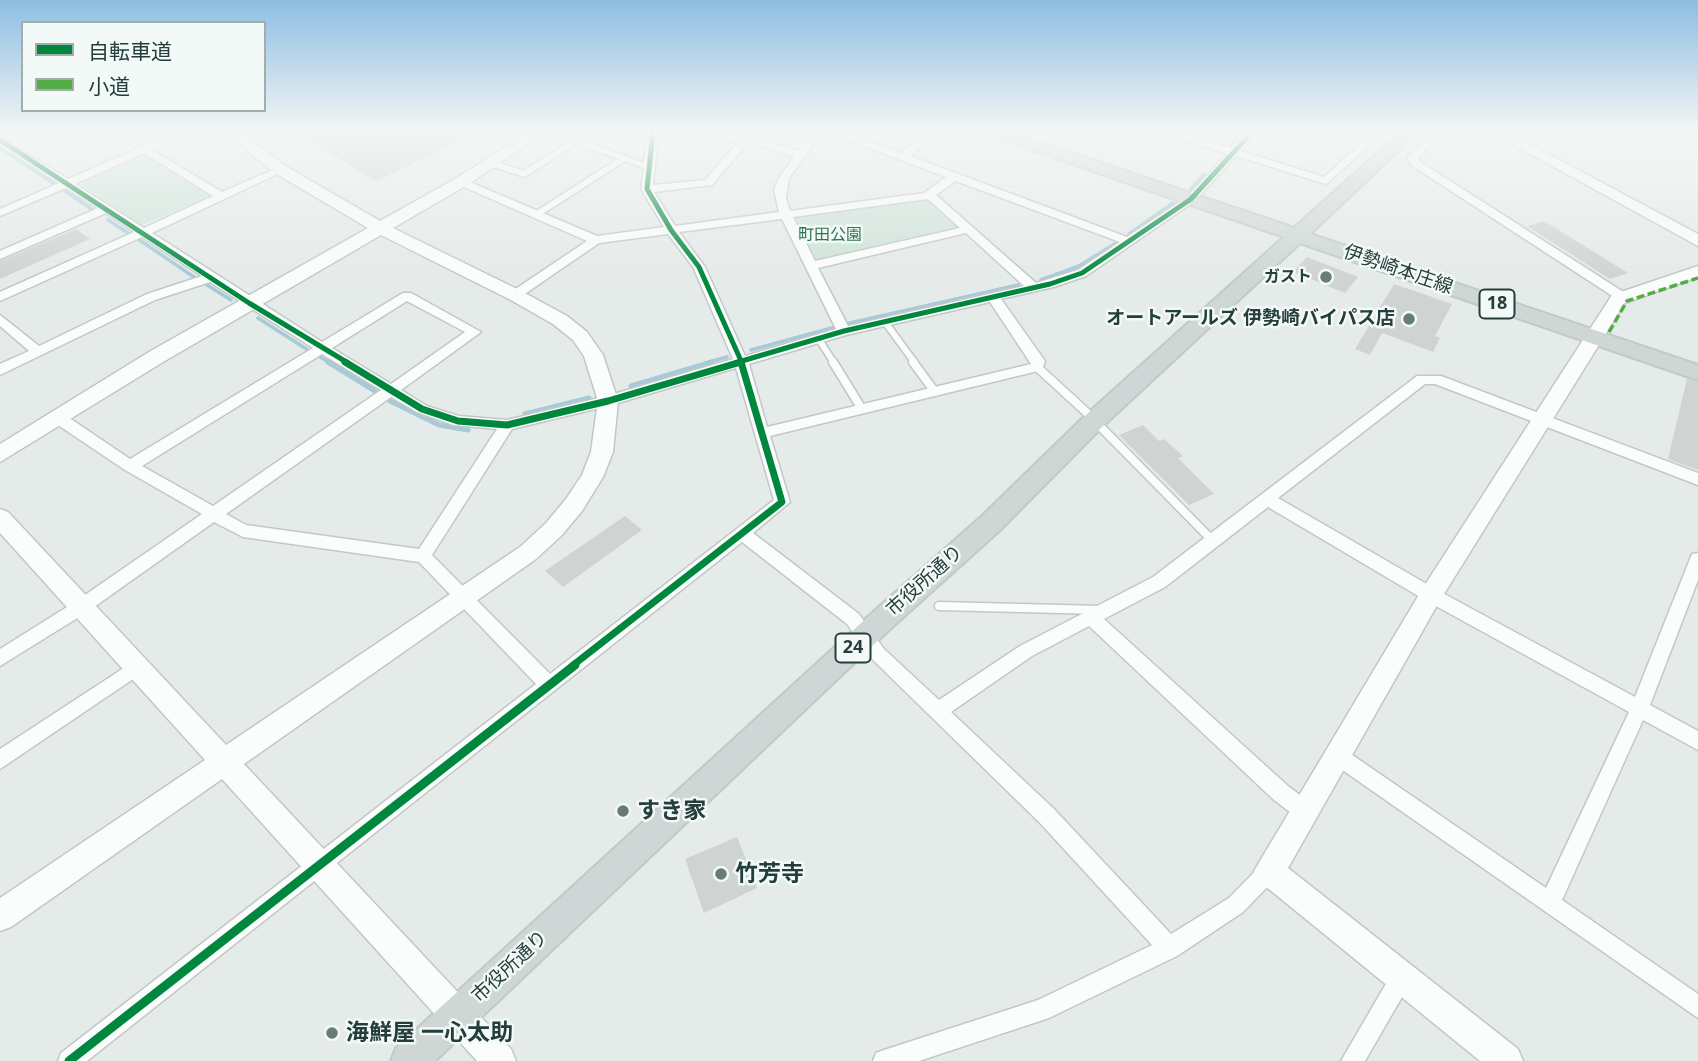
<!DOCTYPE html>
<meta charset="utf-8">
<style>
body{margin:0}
#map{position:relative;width:1698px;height:1061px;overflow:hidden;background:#e5ebe9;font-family:"Noto Sans","Noto Sans JP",sans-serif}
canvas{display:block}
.legend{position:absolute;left:21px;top:21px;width:245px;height:91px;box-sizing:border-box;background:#f3f9f7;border:2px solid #a0aeac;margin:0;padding:9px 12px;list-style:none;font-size:21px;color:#233e3b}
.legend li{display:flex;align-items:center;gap:14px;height:35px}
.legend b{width:35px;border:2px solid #a0aeac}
</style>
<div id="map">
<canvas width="1698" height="1061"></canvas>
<ul class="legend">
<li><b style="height:9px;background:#00873e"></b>自転車道</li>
<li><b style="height:9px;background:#53ad46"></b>小道</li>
</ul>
</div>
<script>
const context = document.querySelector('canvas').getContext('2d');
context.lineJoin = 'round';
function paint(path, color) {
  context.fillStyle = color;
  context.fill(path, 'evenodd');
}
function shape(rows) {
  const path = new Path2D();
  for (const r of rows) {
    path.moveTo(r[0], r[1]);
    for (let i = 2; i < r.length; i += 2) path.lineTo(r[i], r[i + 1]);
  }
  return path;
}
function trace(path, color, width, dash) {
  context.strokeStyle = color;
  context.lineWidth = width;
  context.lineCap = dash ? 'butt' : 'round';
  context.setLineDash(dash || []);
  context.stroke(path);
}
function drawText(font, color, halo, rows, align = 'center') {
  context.font = font + ' "Noto Sans","Noto Sans JP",sans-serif';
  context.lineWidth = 5;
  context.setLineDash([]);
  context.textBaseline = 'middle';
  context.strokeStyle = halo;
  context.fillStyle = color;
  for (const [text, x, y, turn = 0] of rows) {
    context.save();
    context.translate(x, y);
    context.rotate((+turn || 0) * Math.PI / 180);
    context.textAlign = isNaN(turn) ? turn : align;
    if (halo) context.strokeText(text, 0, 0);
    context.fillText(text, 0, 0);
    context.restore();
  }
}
const green = shape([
 [140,155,144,155,211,196,142,225,80,184],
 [925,200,931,202,958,226,955,229,820,261,815,258,794,220,798,217]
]);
const streamFar1 = shape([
 [1283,131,1369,133],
 [1230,145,1241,132],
 [0,148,53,183],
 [1191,189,1204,174],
 [65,191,93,210],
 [108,220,128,233],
 [1129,234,1173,203],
 [138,239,194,277],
 [1041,280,1079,266,1116,243],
 [207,285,231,300],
 [258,318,308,350],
 [751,350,850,323,1018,285],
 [317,355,330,363],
 [706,363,727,357]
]);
const stream = shape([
 [328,362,375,391],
 [631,386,712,362],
 [390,401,439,425,468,430],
 [525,414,589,398]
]);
const building = shape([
 [293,130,484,130,379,180,374,180],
 [1544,221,1628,273,1610,279,1527,226],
 [76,229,90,239,0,279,0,261],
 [1307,257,1358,277,1345,293,1293,272],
 [1394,284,1452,304,1435,336,1440,338,1433,352,1382,333,1370,355,1355,349],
 [1687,379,1698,382,1698,470,1668,459],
 [1143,425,1159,441,1164,439,1183,456,1178,458,1214,494,1189,505,1119,435],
 [625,516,642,530,563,587,545,571],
 [737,837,757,888,704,913,685,859]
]);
const laneFar1 = shape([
 [491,163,524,174,576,141],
 [537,214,623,159],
 [885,322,915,363],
 [818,338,834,363]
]);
const lane = shape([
 [833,362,862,409],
 [913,362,935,392],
 [1037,367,1084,410,1213,541],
 [939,606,1102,610]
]);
const street = shape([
 [178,131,191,131,152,150,222,192,277,168,286,170,152,233,322,342,403,293,411,293,481,332,401,390,427,406,459,416,507,420,607,396,733,359,693,267,668,234,599,243,519,298,511,298,511,292,587,241,457,184,457,180,465,180,597,236,664,227,641,189,644,168,546,133,545,131,558,131,641,162,644,162,647,135,636,133,635,131,747,135,798,151,813,131,823,131,789,178,786,199,790,211,924,193,946,177,829,133,828,131,841,131,901,153,930,131,941,131,910,156,1127,237,1187,197,1227,154,1161,133,1160,131,1174,131,1231,148,1248,131,1258,131,1241,151,1324,177,1375,131,1386,131,1326,184,1236,156,1195,201,1086,276,1054,287,1001,299,1045,361,1042,370,770,436,790,502,753,533,859,614,884,649,939,700,1020,646,1153,577,1417,376,1441,376,1698,473,1698,485,1435,384,1425,384,1278,498,1437,590,1635,697,1690,559,1692,554,1698,553,1698,580,1650,705,1698,731,1698,750,1643,720,1562,900,1698,994,1698,1018,1331,762,1329,756,1331,750,1338,747,1345,750,1546,888,1629,712,1425,600,1268,507,1165,587,1104,619,1288,786,1312,804,1315,811,1312,818,1305,820,1298,818,1274,800,1089,626,1032,656,951,712,1054,809,1171,934,1229,898,1262,864,1269,861,1276,864,1279,871,1276,878,1243,912,1177,956,1049,1018,919,1061,873,1061,876,1053,884,1050,1038,1000,1152,945,1040,823,872,659,847,624,742,542,87,1061,58,1061,61,1053,536,684,419,562,243,537,214,522,87,612,0,666,0,649,75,602,202,514,125,470,52,421,50,417,52,413,62,413,130,459,313,348,210,282,155,300,0,375,0,364,29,351,0,326,0,315,39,346,147,294,202,276,142,237,0,301,0,292,134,232,106,213,0,259,0,251,98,208,66,188,0,216,0,209,59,183,0,145,0,137,68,179,178,131],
 [658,137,660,137,739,141,705,180,653,185,658,137],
 [749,142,794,157,779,178,774,190,779,212,675,226,654,192,712,185,749,142],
 [144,153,213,196,144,228,75,184,144,153],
 [956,181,1120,242,1078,270,1036,283,936,195,956,181],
 [928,199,960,228,815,261,793,217,928,199],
 [782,219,836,329,745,356,705,267,679,232,782,219],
 [966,233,1024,286,848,326,818,268,966,233],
 [407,301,465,332,391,384,332,348,407,301],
 [990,302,1031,364,767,427,749,364,846,335,990,302],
 [322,354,381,390,213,506,142,466,322,354],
 [736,368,774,500,550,674,432,555,512,429,608,406,736,368],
 [391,397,417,412,453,425,497,429,419,549,246,525,226,514,391,397],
 [1434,131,1444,131,1418,158,1419,161,1625,293,1625,299,1617,299,1411,165,1407,157,1434,131],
 [136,660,142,663,145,668,142,673,0,769,0,749,136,660],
 [1402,967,1410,970,1413,978,1365,1061,1341,1061,1394,970,1402,967]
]);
const secondary = shape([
 [233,131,247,131,256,144,287,167,380,221,455,179,531,131,547,131,467,185,393,228,521,291,567,316,587,332,603,355,618,401,613,452,603,477,582,511,562,535,536,559,244,764,511,1049,516,1061,477,1061,222,779,11,927,0,931,0,898,205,760,0,533,0,509,8,512,226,745,520,547,546,523,566,499,582,475,591,452,598,401,584,356,573,340,553,324,509,299,381,235,163,362,0,462,0,444,149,352,368,228,275,173,246,150,233,131],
 [1488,131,1505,131,1698,234,1698,246,1488,131],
 [1698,266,1698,277,1625,303,1439,602,1288,868,1518,1049,1523,1061,1480,1061,1259,881,1254,871,1423,588,1612,295,1698,266]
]);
const primary = shape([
 [984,131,1006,131,1294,228,1402,131,1419,131,1310,234,1698,365,1698,380,1300,243,1103,426,999,531,889,630,435,1061,391,1061,396,1048,871,614,981,517,1087,414,1284,237,986,134,984,131]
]);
const quiet = shape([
 [1195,134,1202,131],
 [1609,332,1627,301,1698,278]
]);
const cyclewayFar2 = shape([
 [653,131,647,189,671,230,699,267,742,363],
 [0,140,249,303,348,363],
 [735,363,844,331,1050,284,1082,273,1191,199,1253,131]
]);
const cyclewayFar1 = shape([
 [345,362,422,409,458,421,507,425,608,401,741,362],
 [572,666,782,502,741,362]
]);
const cycleway = shape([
 [69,1061,575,665]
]);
const markers = [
 [1326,277,7,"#677b78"],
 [1409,319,7,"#677b78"],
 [623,811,7,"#677b78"],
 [721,874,7,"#677b78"],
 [332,1033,7,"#677b78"]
];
const farParknames = [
 ["町田公園",830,235]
];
const farPoinames = [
 ["ガスト",1312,277]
];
const shields = [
 [1497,304,35],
 [853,648,35]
];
const shieldNames = [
 ["18",1497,304],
 ["24",853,648]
];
const streetNames = [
 ["伊勢崎本庄線",1398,270,19],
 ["市役所通り",925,581,-42],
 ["市役所通り",510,967,-43]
];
const poiNames = [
 ["オートアールズ 伊勢崎バイパス店",1395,319]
];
const nearPoinames = [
 ["すき家",637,811],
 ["竹芳寺",735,874],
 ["海鮮屋 一心太助",346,1033]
];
paint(green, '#cee3d8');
trace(streamFar1, '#a7cad8', 3.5);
trace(stream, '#a7cad8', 5);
paint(building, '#cfd4d3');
trace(laneFar1, '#c2c8c6', 9);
trace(lane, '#c2c8c6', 11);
trace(street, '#c2c8c6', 3);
trace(secondary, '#c0c8c6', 3);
trace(primary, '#c1cac8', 4);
trace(laneFar1, '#fbfcfc', 6);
trace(lane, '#fbfcfc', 8);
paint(street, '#fbfcfc');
paint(secondary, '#fbfcfc');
paint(primary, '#ced7d5');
trace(quiet, '#53ad46', 3.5, [8, 3.5]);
trace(cyclewayFar2, '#00873e', 5);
trace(cyclewayFar1, '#00873e', 7);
trace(cycleway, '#00873e', 9);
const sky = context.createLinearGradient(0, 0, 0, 279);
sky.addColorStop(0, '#8ebde2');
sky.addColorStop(0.47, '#f3f6f5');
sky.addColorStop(1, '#f3f6f500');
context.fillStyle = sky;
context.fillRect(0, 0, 1698, 279);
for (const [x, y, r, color] of markers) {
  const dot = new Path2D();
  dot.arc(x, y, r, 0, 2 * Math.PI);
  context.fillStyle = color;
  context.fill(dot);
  trace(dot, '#f3f9f7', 2.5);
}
drawText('16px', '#2d7453', '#f3f9f7', farParknames);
drawText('bold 16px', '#233e3b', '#f3f9f7', farPoinames, 'right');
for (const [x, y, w] of shields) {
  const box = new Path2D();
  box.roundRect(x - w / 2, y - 14.5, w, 29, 5);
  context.fillStyle = '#f3f9f7';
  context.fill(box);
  trace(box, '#233e3b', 2);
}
drawText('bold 18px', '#233e3b', null, shieldNames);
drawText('19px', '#233e3b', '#f3f9f7', streetNames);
drawText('bold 19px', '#233e3b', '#f3f9f7', poiNames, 'right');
drawText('bold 23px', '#233e3b', '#f3f9f7', nearPoinames, 'left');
</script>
